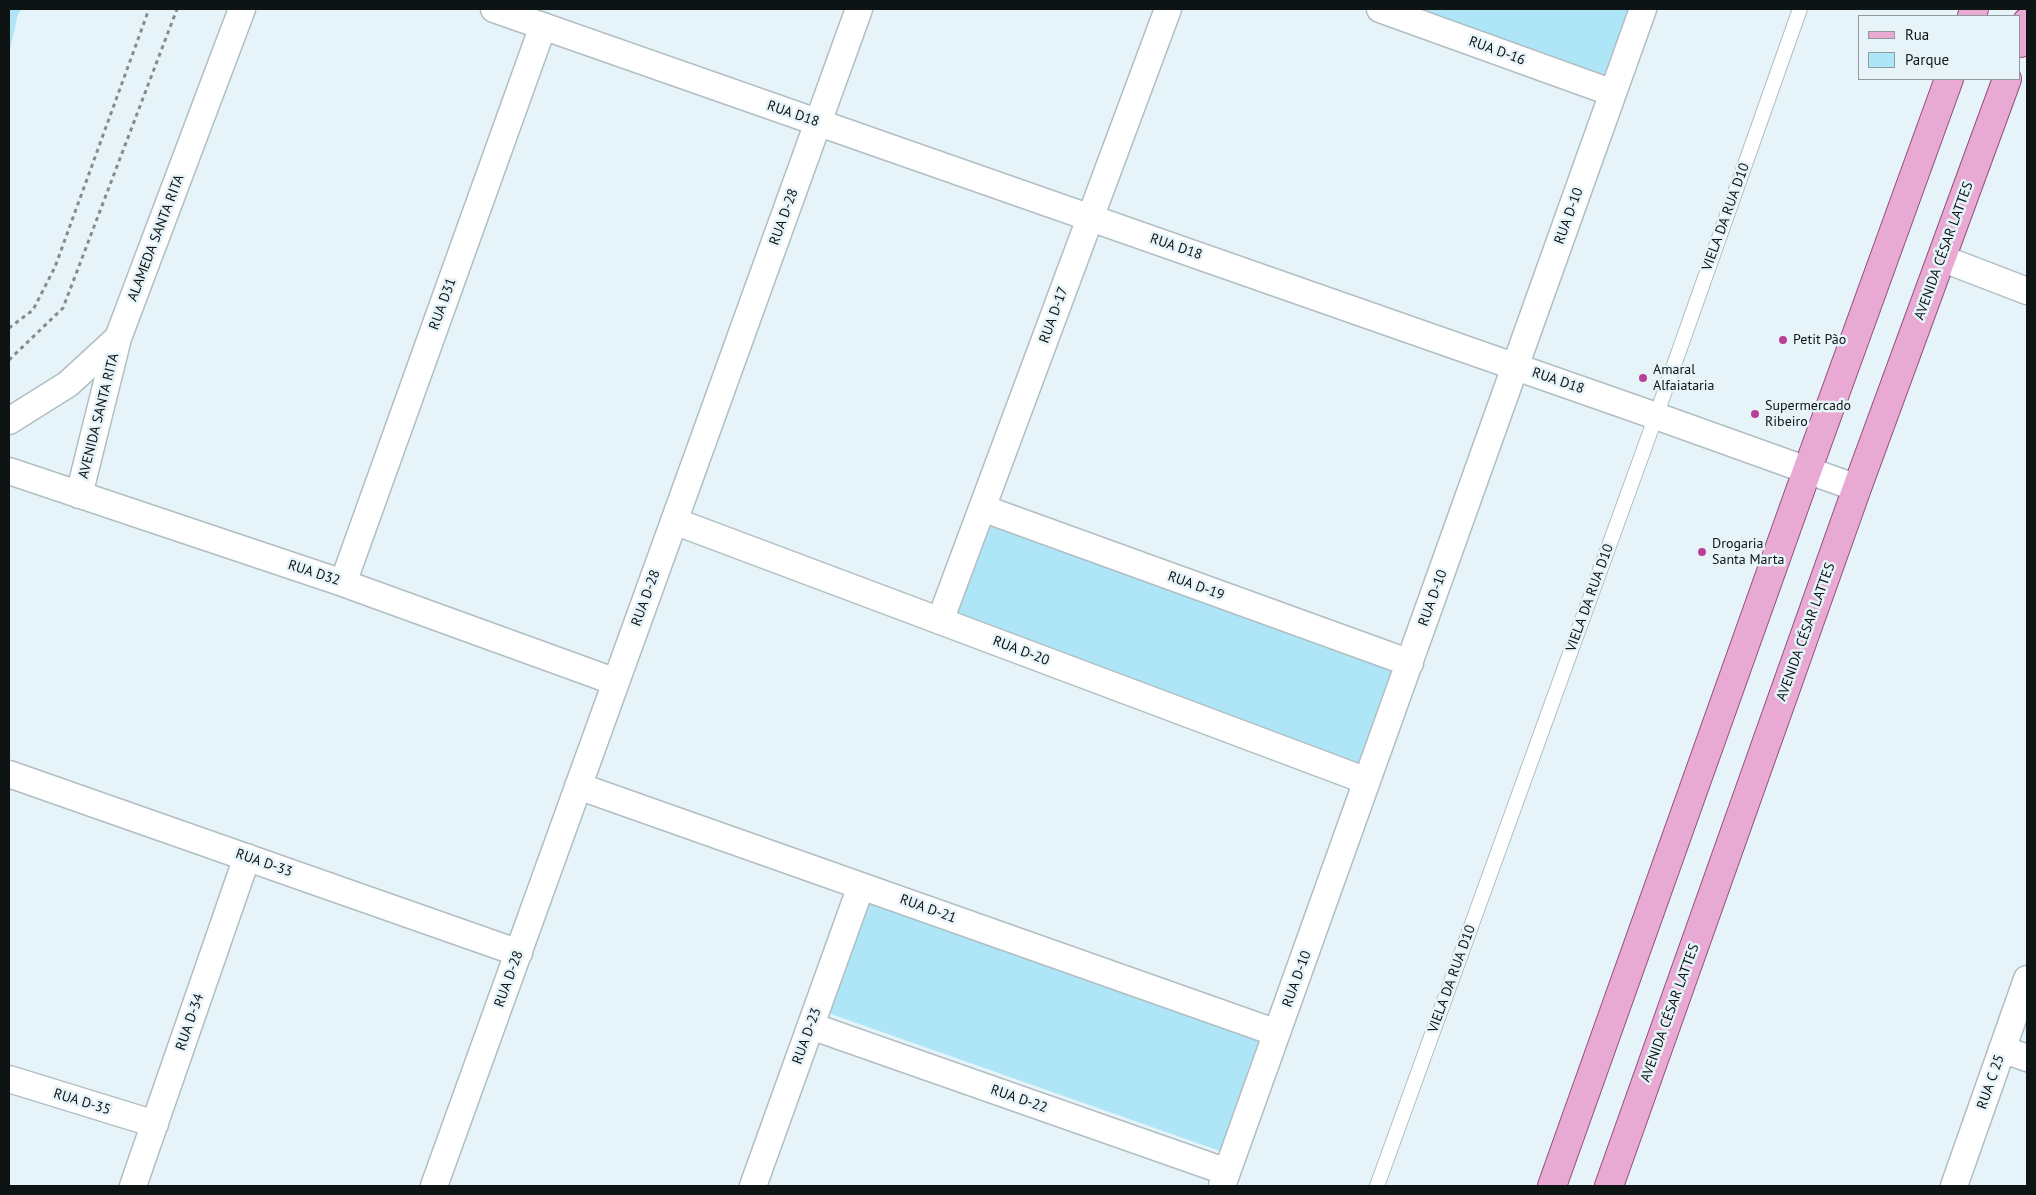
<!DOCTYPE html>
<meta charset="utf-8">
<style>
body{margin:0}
#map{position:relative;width:2036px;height:1195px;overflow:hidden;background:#e6f4f9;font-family:"PT Sans",sans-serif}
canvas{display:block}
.frame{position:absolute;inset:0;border:10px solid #0e1314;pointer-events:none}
.legend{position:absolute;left:1858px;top:15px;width:162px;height:65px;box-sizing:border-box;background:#e6f4f9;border:1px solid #909a9d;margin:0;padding:6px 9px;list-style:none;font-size:15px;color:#0e1314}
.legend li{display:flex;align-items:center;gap:10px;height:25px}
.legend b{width:25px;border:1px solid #909a9d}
</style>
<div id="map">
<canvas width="2036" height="1195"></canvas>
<div class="frame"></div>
<ul class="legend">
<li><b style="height:6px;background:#e8a9d3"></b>Rua</li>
<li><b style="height:14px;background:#aee6f8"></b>Parque</li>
</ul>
</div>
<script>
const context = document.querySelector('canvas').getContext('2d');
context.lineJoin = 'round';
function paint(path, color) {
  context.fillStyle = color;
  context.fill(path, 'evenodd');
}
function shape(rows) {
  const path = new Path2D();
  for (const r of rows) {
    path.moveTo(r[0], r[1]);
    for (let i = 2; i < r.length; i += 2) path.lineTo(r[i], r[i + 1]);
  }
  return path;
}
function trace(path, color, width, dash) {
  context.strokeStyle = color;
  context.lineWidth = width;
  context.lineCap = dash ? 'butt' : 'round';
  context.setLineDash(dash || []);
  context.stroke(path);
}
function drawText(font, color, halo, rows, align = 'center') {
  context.font = font + ' "PT Sans",sans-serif';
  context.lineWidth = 5;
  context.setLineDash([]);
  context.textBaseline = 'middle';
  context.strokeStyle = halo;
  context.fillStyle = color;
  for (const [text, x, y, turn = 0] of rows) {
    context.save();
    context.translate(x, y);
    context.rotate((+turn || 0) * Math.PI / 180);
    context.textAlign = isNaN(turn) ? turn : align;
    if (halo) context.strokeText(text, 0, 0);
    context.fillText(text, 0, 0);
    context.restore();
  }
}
const green = shape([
 [9,9,22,9,18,14,9,54],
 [1395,9,1636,9,1608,86],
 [989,516,1399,668,1360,773,952,616],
 [868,898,1261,1039,1220,1151,828,1013]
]);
const path = shape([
 [9,328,33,310,55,267,149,9],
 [9,360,63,308,177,9]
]);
const service = shape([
 [1377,1186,1656,416,1800,9]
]);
const minor = shape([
 [494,9,1656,416,1857,488],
 [1380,9,1613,93],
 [1941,258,2027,291],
 [9,421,68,384,118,338,242,9],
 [9,471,343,583,616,682],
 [79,495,118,338],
 [982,508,1410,663],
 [674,521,1367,781],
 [343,583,543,26],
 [940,621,1168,9],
 [9,774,519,953],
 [578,786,1277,1033],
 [811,1026,1227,1172],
 [2002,1049,2027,1058],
 [9,1079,155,1124],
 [133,1186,247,857],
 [434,1186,859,9],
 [753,1186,861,886],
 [1222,1186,1643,9],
 [1954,1186,2027,979]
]);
const primary = shape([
 [1972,16,1974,9],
 [2020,43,2027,22],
 [1552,1186,1807,471,1949,79],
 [1609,1186,1857,488,2007,79]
]);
const markers = [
 [1783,340,5,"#b73f95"],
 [1643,378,5,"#b73f95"],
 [1755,414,5,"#b73f95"],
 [1702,552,5,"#b73f95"]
];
const streetNames = [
 ["RUA D-16",1497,51,20],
 ["RUA D18",793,114,19],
 ["RUA D-10",1569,216,-70],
 ["RUA D-28",784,217,-70],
 ["VIELA DA RUA D10",1726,217,-70],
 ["ALAMEDA SANTA RITA",156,238,-69],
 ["RUA D18",1176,247,19],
 ["AVENIDA CÉSAR LATTES",1944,251,-70],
 ["RUA D31",443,304,-70],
 ["RUA D-17",1054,315,-70],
 ["RUA D18",1558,381,19],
 ["AVENIDA SANTA RITA",99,416,-76],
 ["RUA D32",314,573,18],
 ["RUA D-19",1196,586,20],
 ["RUA D-28",646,598,-70],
 ["RUA D-10",1433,598,-70],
 ["VIELA DA RUA D10",1590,598,-70],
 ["AVENIDA CÉSAR LATTES",1806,632,-70],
 ["RUA D-20",1021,651,21],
 ["RUA D-33",264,863,19],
 ["RUA D-21",928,909,20],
 ["RUA D-28",509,979,-70],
 ["RUA D-10",1297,979,-70],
 ["VIELA DA RUA D10",1452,979,-70],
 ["AVENIDA CÉSAR LATTES",1670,1013,-70],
 ["RUA D-34",190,1022,-71],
 ["RUA D-23",807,1036,-70],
 ["RUA C 25",1991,1082,-71],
 ["RUA D-22",1019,1099,19],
 ["RUA D-35",82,1102,17]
];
const poiNames = [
 ["Petit Pão",1793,340],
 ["Amaral",1653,370],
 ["Alfaiataria",1653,386],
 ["Supermercado",1765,406],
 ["Ribeiro",1765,422],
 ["Drogaria",1712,544],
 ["Santa Marta",1712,560]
];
paint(green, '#aee6f8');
trace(service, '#b0bec3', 16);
trace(minor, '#b0bec3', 29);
trace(primary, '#914f7d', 30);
trace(path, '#838d90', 3, [4, 4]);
trace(service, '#fff', 14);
trace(minor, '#fff', 26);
trace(primary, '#e8a9d3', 28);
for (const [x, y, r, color] of markers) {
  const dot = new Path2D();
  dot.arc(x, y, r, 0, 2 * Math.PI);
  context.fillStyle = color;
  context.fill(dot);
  trace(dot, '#e6f4f9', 2);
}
drawText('14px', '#0e1314', '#e6f4f9', streetNames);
drawText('14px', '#0e1314', '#e6f4f9', poiNames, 'left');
</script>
